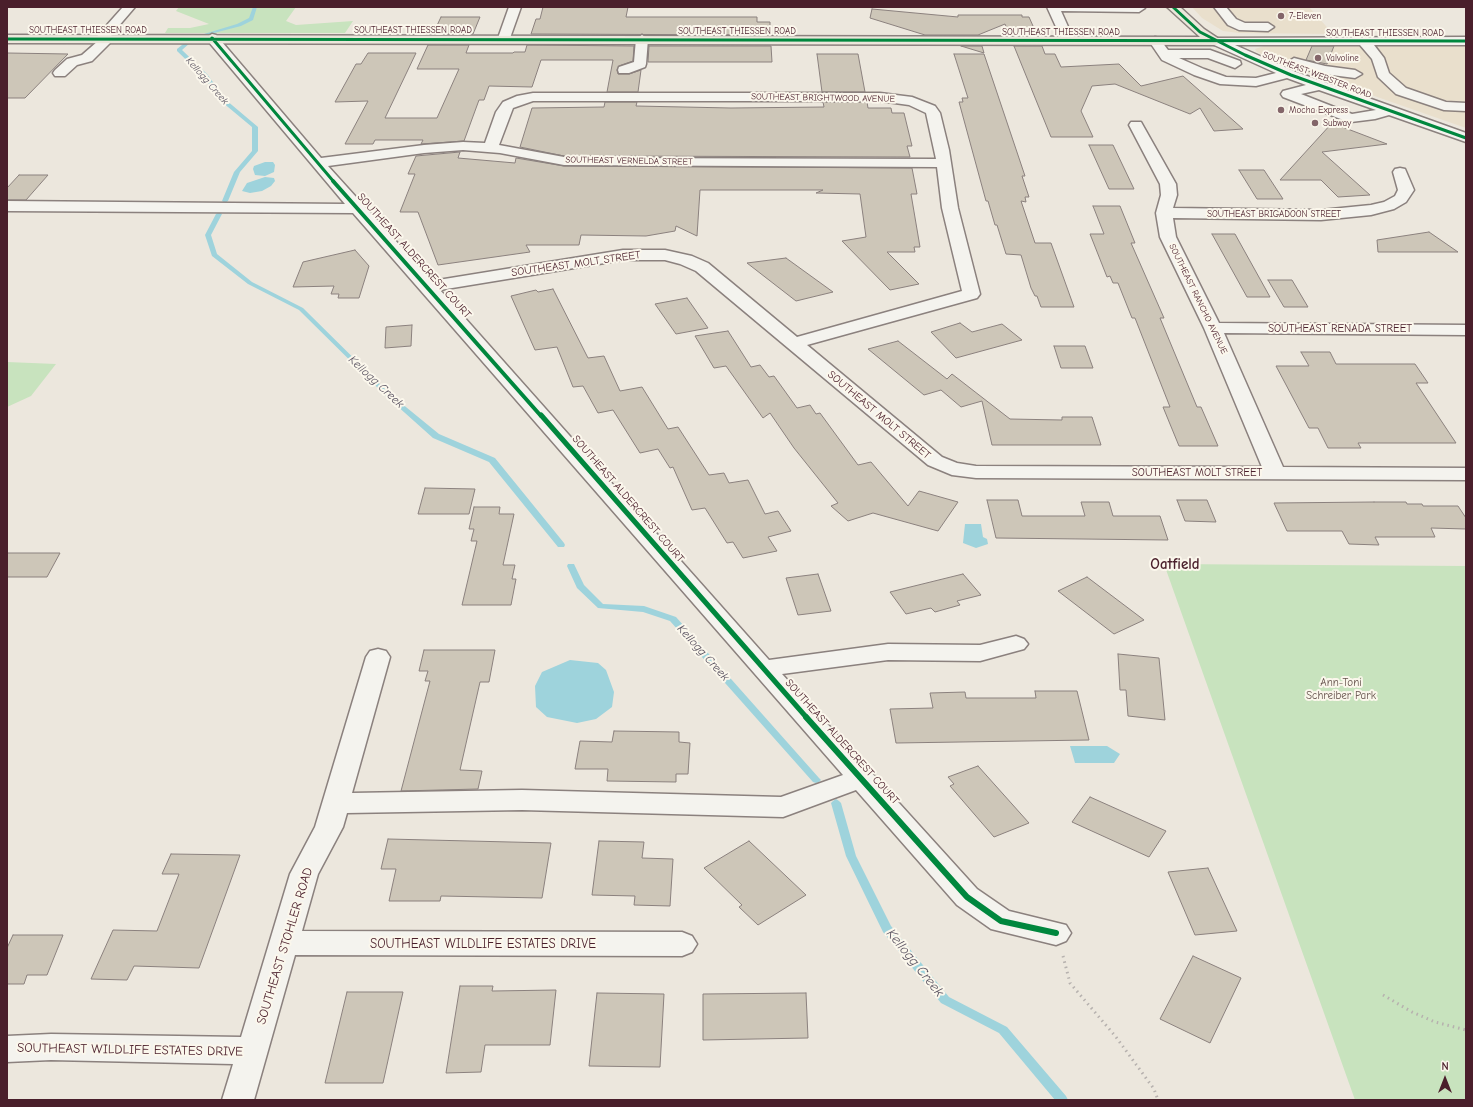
<!DOCTYPE html>
<style>
body{margin:0}
#map{position:relative;width:1473px;height:1107px;overflow:hidden;background:#ece7dd;font-family:"Comic Neue",sans-serif}
canvas{display:block}
.frame{position:absolute;inset:0;border:8px solid #4a1f2b;pointer-events:none}
.north{position:absolute;left:1425px;top:1059px;width:40px;height:40px;-webkit-text-stroke:3px #fbf7ec;paint-order:stroke;rotate:0deg;font-size:11px;font-weight:700;line-height:16px;text-align:center;color:#4a1f2b}
.north::after{content:'';display:block;margin:auto;width:14px;height:18px;background:#4a1f2b;clip-path:polygon(50% 0,100% 100%,50% 72%,0 100%)}
</style>
<div id="map">
<canvas width="1473" height="1107"></canvas>
<div class="frame"></div>
<div class="north">N</div>
</div>
<script>
const context = document.querySelector('canvas').getContext('2d');
context.lineJoin = 'round';
function paint(path, color) {
  context.fillStyle = color;
  context.fill(path, 'evenodd');
}
function shape(rows) {
  const path = new Path2D();
  for (const r of rows) {
    path.moveTo(r[0], r[1]);
    for (let i = 2; i < r.length; i += 2) path.lineTo(r[i], r[i + 1]);
  }
  return path;
}
function trace(path, color, width, dash) {
  context.strokeStyle = color;
  context.lineWidth = width;
  context.lineCap = dash ? 'butt' : 'round';
  context.setLineDash(dash || []);
  context.stroke(path);
}
function drawText(font, color, halo, rows, align = 'center') {
  context.font = font + ' "Comic Neue",sans-serif';
  context.lineWidth = 4;
  context.setLineDash([]);
  context.textBaseline = 'middle';
  context.strokeStyle = halo;
  context.fillStyle = color;
  for (const [text, x, y, turn = 0] of rows) {
    context.save();
    context.translate(x, y);
    context.rotate((+turn || 0) * Math.PI / 180);
    context.textAlign = isNaN(turn) ? turn : align;
    if (halo) context.strokeText(text, 0, 0);
    context.fillText(text, 0, 0);
    context.restore();
  }
}
const built = shape([
 [1192,7,1309,7,1333,34,1239,33,1223,31,1202,18],
 [1264,46,1466,46,1466,128,1300,70,1257,52,1255,49]
]);
const green = shape([
 [179,7,296,7,286,21,296,25,353,21,345,33,165,33,168,28,190,28,209,24,176,11],
 [7,362,56,364,31,396,7,407],
 [1164,564,1466,566,1466,1100,1355,1100]
]);
const water = shape([
 [265,162,273,162,275,165,274,172,265,176,255,175,253,169,254,166],
 [265,177,274,178,275,181,271,186,262,191,250,193,242,191,247,183],
 [965,524,981,524,983,537,987,539,988,544,976,548,963,543],
 [570,660,598,663,606,670,614,692,612,707,596,719,577,723,547,717,536,707,535,686,542,672],
 [1070,746,1107,746,1120,754,1114,763,1075,763]
]);
const stream = shape([
 [253,7,257,7,253,20,241,26,206,35,204,34,237,24,249,18,253,7],
 [187,41,191,42,182,50,207,74,226,100,258,127,258,151,240,172,228,201,225,203,222,201,234,172,252,151,252,127,222,102,203,76,177,51,177,49,187,41],
 [219,212,222,214,211,235,217,254,252,282,303,308,390,394,439,434,495,458,564,543,565,545,564,547,558,547,489,462,433,438,386,396,299,310,248,284,212,256,205,235,216,214,219,212],
 [568,564,574,564,584,585,603,604,644,606,676,617,819,778,821,780,819,782,816,783,813,782,670,621,643,612,598,608,577,588,567,566,568,564],
 [836,799,839,801,841,803,856,856,891,926,949,997,1007,1027,1066,1096,1068,1100,1055,1100,999,1033,941,1003,883,932,846,856,831,803,833,801,836,799]
]);
const building = shape([
 [543,7,628,7,626,17,757,17,757,22,770,22,770,35,531,34,536,19,540,19,543,7],
 [872,9,958,17,958,15,1022,15,1022,17,1029,17,1037,35,1010,35,1005,24,978,35,925,35,870,18,872,9],
 [441,17,480,17,473,34,433,34,441,17],
 [428,45,469,45,466,53,513,53,514,52,525,52,527,45,634,46,633,61,619,66,617,70,618,74,629,74,641,70,638,92,607,92,613,60,541,60,532,87,489,86,484,100,479,100,464,141,421,144,423,140,375,140,373,144,345,144,368,101,335,102,356,64,361,64,368,53,416,53,385,118,437,118,459,69,417,69,428,45],
 [649,46,771,46,772,62,648,62,649,46],
 [961,46,982,46,984,53,961,46],
 [1014,46,1042,46,1045,54,1055,54,1061,67,1119,64,1141,86,1183,76,1243,129,1214,131,1200,108,1190,114,1115,84,1092,86,1081,111,1093,137,1051,137,1014,46],
 [1312,46,1334,46,1327,64,1306,60,1312,46],
 [7,53,68,54,25,98,7,98,7,53],
 [817,54,858,54,865,92,822,92,817,54],
 [954,54,984,54,1025,176,1022,176,1029,197,1025,197,1026,202,1021,201,1035,243,1051,243,1074,307,1041,307,1037,296,1035,296,1031,288,1021,255,1006,254,997,225,995,225,988,201,986,201,959,102,963,102,962,98,968,98,954,54],
 [605,102,637,102,636,106,731,108,824,107,823,102,867,102,868,108,891,108,892,113,904,113,912,146,907,146,910,157,592,156,564,156,520,147,532,108,604,107,605,102],
 [1332,123,1387,144,1322,152,1370,195,1338,197,1321,180,1280,180,1332,123],
 [1089,145,1113,145,1134,189,1109,189,1089,145],
 [460,152,458,158,515,163,516,158,564,166,912,168,917,194,911,194,920,247,914,247,915,252,887,252,919,284,890,290,842,241,866,237,860,194,816,193,823,190,700,190,697,236,676,226,675,231,646,236,581,235,579,245,526,245,530,252,438,265,418,212,400,212,415,174,408,174,416,156,460,152],
 [1239,170,1264,170,1283,199,1257,199,1239,170],
 [19,175,48,175,26,200,7,200,7,188,19,175],
 [1093,206,1120,206,1135,243,1131,243,1164,318,1160,318,1197,407,1201,407,1218,446,1179,446,1163,407,1170,407,1135,318,1132,318,1118,283,1113,283,1110,276,1107,277,1090,234,1104,234,1093,206],
 [1429,232,1458,252,1378,252,1377,240,1429,232],
 [1212,234,1235,234,1270,297,1247,297,1212,234],
 [355,250,369,266,359,298,338,298,339,294,331,294,334,286,293,287,303,262,355,250],
 [786,258,833,292,796,301,747,263,786,258],
 [1268,280,1292,280,1308,307,1284,307,1268,280],
 [553,289,588,358,604,356,620,391,642,387,668,429,678,427,709,475,724,473,729,483,748,480,765,514,778,511,791,531,768,537,777,551,743,558,733,542,727,543,705,508,692,510,673,467,670,468,658,449,640,453,613,410,598,413,583,386,573,387,557,347,535,350,511,296,536,290,538,292,553,289],
 [687,298,708,328,676,334,655,304,687,298],
 [960,323,972,332,1002,324,1022,340,956,358,931,332,960,323],
 [412,325,411,346,385,348,386,327,412,325],
 [728,331,751,367,760,365,769,377,774,376,797,408,810,405,816,414,820,413,858,465,871,462,908,506,919,491,958,502,938,531,873,513,848,521,831,506,838,503,794,448,770,413,763,418,726,366,714,368,695,336,728,331],
 [898,341,947,379,952,374,1010,419,1062,420,1062,417,1092,417,1101,445,992,445,982,401,961,407,941,390,924,395,868,349,898,341],
 [1054,346,1085,346,1093,368,1061,368,1054,346],
 [1301,352,1330,352,1336,364,1415,364,1428,383,1416,383,1456,443,1358,443,1361,448,1328,448,1318,428,1309,428,1276,366,1309,366,1301,352],
 [425,488,475,489,469,514,418,514,425,488],
 [987,500,1018,500,1022,516,1085,516,1081,502,1109,502,1113,516,1160,516,1168,540,996,538,987,500],
 [1177,500,1207,500,1216,522,1185,521,1177,500],
 [1374,502,1406,502,1407,504,1422,504,1423,506,1458,506,1466,518,1466,529,1431,528,1435,537,1375,537,1379,545,1349,544,1342,531,1287,531,1274,503,1374,502],
 [474,507,500,507,499,514,514,514,503,565,515,565,512,579,516,579,511,605,462,605,477,541,471,541,474,529,469,529,474,507],
 [7,553,60,553,47,577,7,577,7,553],
 [818,574,831,611,798,615,786,578,818,574],
 [963,574,981,595,957,601,960,605,935,612,931,608,906,614,890,592,963,574],
 [1087,577,1144,620,1114,634,1058,591,1087,577],
 [424,650,495,650,489,682,480,682,460,770,482,771,478,789,401,791,430,681,425,681,428,671,419,671,424,650],
 [1118,654,1159,658,1165,720,1128,716,1126,690,1120,690,1118,654],
 [1035,691,1077,691,1089,740,896,743,890,709,933,708,930,693,965,692,966,698,1036,698,1035,691],
 [614,731,679,732,679,742,690,743,688,774,676,774,676,782,607,781,608,769,575,769,580,741,612,742,614,731],
 [978,766,1029,823,994,837,950,786,954,784,948,777,978,766],
 [1090,797,1166,831,1149,857,1072,822,1090,797],
 [388,839,551,843,542,898,441,896,440,901,389,901,396,869,381,869,388,839],
 [599,841,644,842,642,858,673,859,670,906,634,905,635,896,592,895,599,841],
 [749,841,806,895,758,925,739,907,742,905,704,868,749,841],
 [171,854,240,855,199,968,134,966,127,980,91,979,113,930,157,931,179,874,162,874,171,854],
 [1208,868,1237,931,1195,935,1168,872,1208,868],
 [13,935,63,935,47,975,27,975,24,984,7,984,7,948,13,935],
 [1193,956,1241,978,1210,1043,1160,1019,1193,956],
 [460,986,493,986,492,991,556,990,550,1045,485,1045,481,1072,446,1073,460,986],
 [347,992,403,992,383,1083,325,1083,347,992],
 [597,993,664,994,660,1067,589,1066,597,993],
 [806,993,808,1038,703,1040,703,994,806,993]
]);
const path = shape([
 [1063,956,1070,983,1116,1037,1154,1089,1158,1100],
 [1383,995,1412,1012,1435,1022,1466,1030]
]);
const minor = shape([
 [123,7,135,7,111,35,114,38,112,41,92,61,77,65,65,76,55,76,53,73,55,70,67,59,82,55,98,41,96,38,98,35,123,7],
 [509,7,521,7,510,38,504,42,498,38,509,7],
 [1047,7,1144,7,1145,8,1139,12,1061,11,1074,40,1068,44,1062,40,1047,7],
 [1214,7,1226,7,1236,19,1245,23,1268,23,1274,27,1268,31,1239,30,1228,25,1214,7],
 [212,34,216,35,321,158,424,145,463,142,485,143,496,112,503,102,517,96,533,93,880,93,912,97,935,106,940,113,949,150,958,208,980,294,977,298,807,345,942,457,957,463,976,466,1262,467,1204,328,1160,237,1156,213,1161,195,1160,184,1129,125,1131,122,1141,122,1176,184,1177,195,1173,208,1321,210,1371,205,1384,202,1395,196,1398,190,1393,172,1395,169,1400,168,1405,169,1414,190,1406,202,1394,209,1371,215,1321,220,1173,218,1176,237,1219,323,1466,325,1466,335,1224,333,1283,467,1466,468,1466,480,976,478,952,475,928,465,696,271,680,264,665,260,623,260,440,290,769,660,888,644,980,645,1016,636,1024,639,1028,644,1024,649,980,661,888,660,782,674,977,889,1009,911,1066,925,1071,933,1066,941,1056,945,991,929,957,905,856,790,783,817,522,810,347,813,343,827,318,874,302,931,682,932,692,936,697,944,692,952,682,956,295,955,254,1100,222,1100,233,1064,51,1060,7,1062,7,1036,51,1034,241,1037,290,874,315,827,366,657,370,651,378,649,386,651,390,657,352,793,522,790,781,797,843,775,353,213,7,211,7,201,345,204,208,41,206,38,212,34],
 [533,101,880,101,909,105,926,113,936,159,592,158,564,157,499,145,513,108,533,101],
 [463,150,500,153,564,165,937,167,942,208,962,291,797,337,708,263,692,256,665,250,623,250,432,281,328,166,424,153,463,150],
 [642,35,648,39,646,64,645,67,629,73,619,73,618,70,619,67,634,62,636,39,642,35],
 [1155,37,1159,38,1168,50,1210,50,1240,61,1241,64,1235,68,1208,58,1179,58,1204,69,1226,77,1256,78,1276,73,1212,44,1210,41,1212,38,1466,37,1466,45,1374,45,1384,58,1389,73,1406,88,1446,102,1466,103,1466,111,1444,110,1396,94,1378,77,1372,59,1360,45,1235,45,1296,72,1466,133,1466,142,1389,115,1375,119,1351,122,1346,121,1283,97,1281,94,1283,91,1306,85,1287,78,1256,86,1220,84,1194,75,1162,60,1149,41,1155,37],
 [1319,90,1376,110,1352,114,1301,94,1319,90],
 [1294,58,1325,66,1355,70,1362,74,1355,78,1324,74,1289,65,1288,62,1294,58]
]);
const major = shape([
 [1167,7,1180,7,1204,29,1222,41,1216,45,7,43,7,35,1200,37,1167,7]
]);
const cyclewayFar3 = shape([
 [1173,7,1200,32,1245,55,1291,75,1466,138],
 [212,38,334,182],
 [7,39,1466,41]
]);
const cyclewayFar2 = shape([
 [333,181,541,416]
]);
const cyclewayFar1 = shape([
 [541,415,807,718]
]);
const cycleway = shape([
 [806,717,967,897,1001,921,1056,933]
]);
const markers = [
 [1281,16,4,"#836569"],
 [1318,58,4,"#836569"],
 [1281,110,4,"#836569"],
 [1315,123,4,"#836569"]
];
const farPoinames = [
 ["7-Eleven",1289,16],
 ["Valvoline",1326,58],
 ["Mocha Express",1289,110],
 ["Subway",1323,123]
];
const farStreetnames = [
 ["SOUTHEAST THIESSEN ROAD",88,30],
 ["SOUTHEAST THIESSEN ROAD",413,30],
 ["SOUTHEAST THIESSEN ROAD",737,31],
 ["SOUTHEAST THIESSEN ROAD",1061,32],
 ["SOUTHEAST THIESSEN ROAD",1385,33],
 ["SOUTHEAST WEBSTER ROAD",1317,75,21],
 ["SOUTHEAST BRIGHTWOOD AVENUE",823,98,1],
 ["SOUTHEAST VERNELDA STREET",629,161,1],
 ["SOUTHEAST BRIGADOON STREET",1274,214],
 ["SOUTHEAST RANCHO AVENUE",1198,299,64]
];
const farWaternames = [
 ["Kellogg Creek",207,81,49]
];
const streetNames = [
 ["SOUTHEAST ALDERCREST COURT",414,256,48],
 ["SOUTHEAST MOLT STREET",576,264,-8],
 ["SOUTHEAST RENADA STREET",1340,329],
 ["SOUTHEAST MOLT STREET",879,415,40],
 ["SOUTHEAST MOLT STREET",1197,473],
 ["SOUTHEAST ALDERCREST COURT",628,499,49],
 ["SOUTHEAST ALDERCREST COURT",842,742,48]
];
const parkNames = [
 ["Ann-Toni",1341,683],
 ["Schreiber Park",1341,696]
];
const waterNames = [
 ["Kellogg Creek",376,382,43],
 ["Kellogg Creek",703,653,48]
];
const nearStreetnames = [
 ["SOUTHEAST WILDLIFE ESTATES DRIVE",483,944],
 ["SOUTHEAST STOHLER ROAD",285,946,-73],
 ["SOUTHEAST WILDLIFE ESTATES DRIVE",130,1050,1]
];
const nearWaternames = [
 ["Kellogg Creek",915,963,51]
];
const districtNames = [
 ["Oatfield",1175,565]
];
paint(built, '#e9dfcc');
paint(green, '#c8e3be');
paint(water, '#9ed3dc');
paint(stream, '#9ed3dc');
paint(building, '#cdc6b8');
trace(building, '#8b817e', 1);
trace(minor, '#8b817e', 3);
trace(major, '#8b817e', 3);
trace(path, '#b6b1ae', 3, [1.5, 4]);
paint(minor, '#f4f3ee');
paint(major, '#ece7db');
trace(cyclewayFar3, '#00873e', 3);
trace(cyclewayFar2, '#00873e', 4);
trace(cyclewayFar1, '#00873e', 5);
trace(cycleway, '#00873e', 6);
for (const [x, y, r, color] of markers) {
  const dot = new Path2D();
  dot.arc(x, y, r, 0, 2 * Math.PI);
  context.fillStyle = color;
  context.fill(dot);
  trace(dot, '#fbf7ec', 1.5);
}
drawText('9px', '#4a1f2b', '#fbf7ec', farPoinames, 'left');
drawText('9px', '#4a1f2b', '#fbf7ec', farStreetnames);
drawText('italic 10px', '#595260', '#fbf7ec', farWaternames);
drawText('11px', '#4a1f2b', '#fbf7ec', streetNames);
drawText('11px', '#624f49', '#fbf7ec', parkNames);
drawText('italic 12px', '#595260', '#fbf7ec', waterNames);
drawText('13px', '#4a1f2b', '#fbf7ec', nearStreetnames);
drawText('italic 14px', '#595260', '#fbf7ec', nearWaternames);
drawText('bold 15px', '#4a1f2b', '#fbf7ec', districtNames);
</script>
